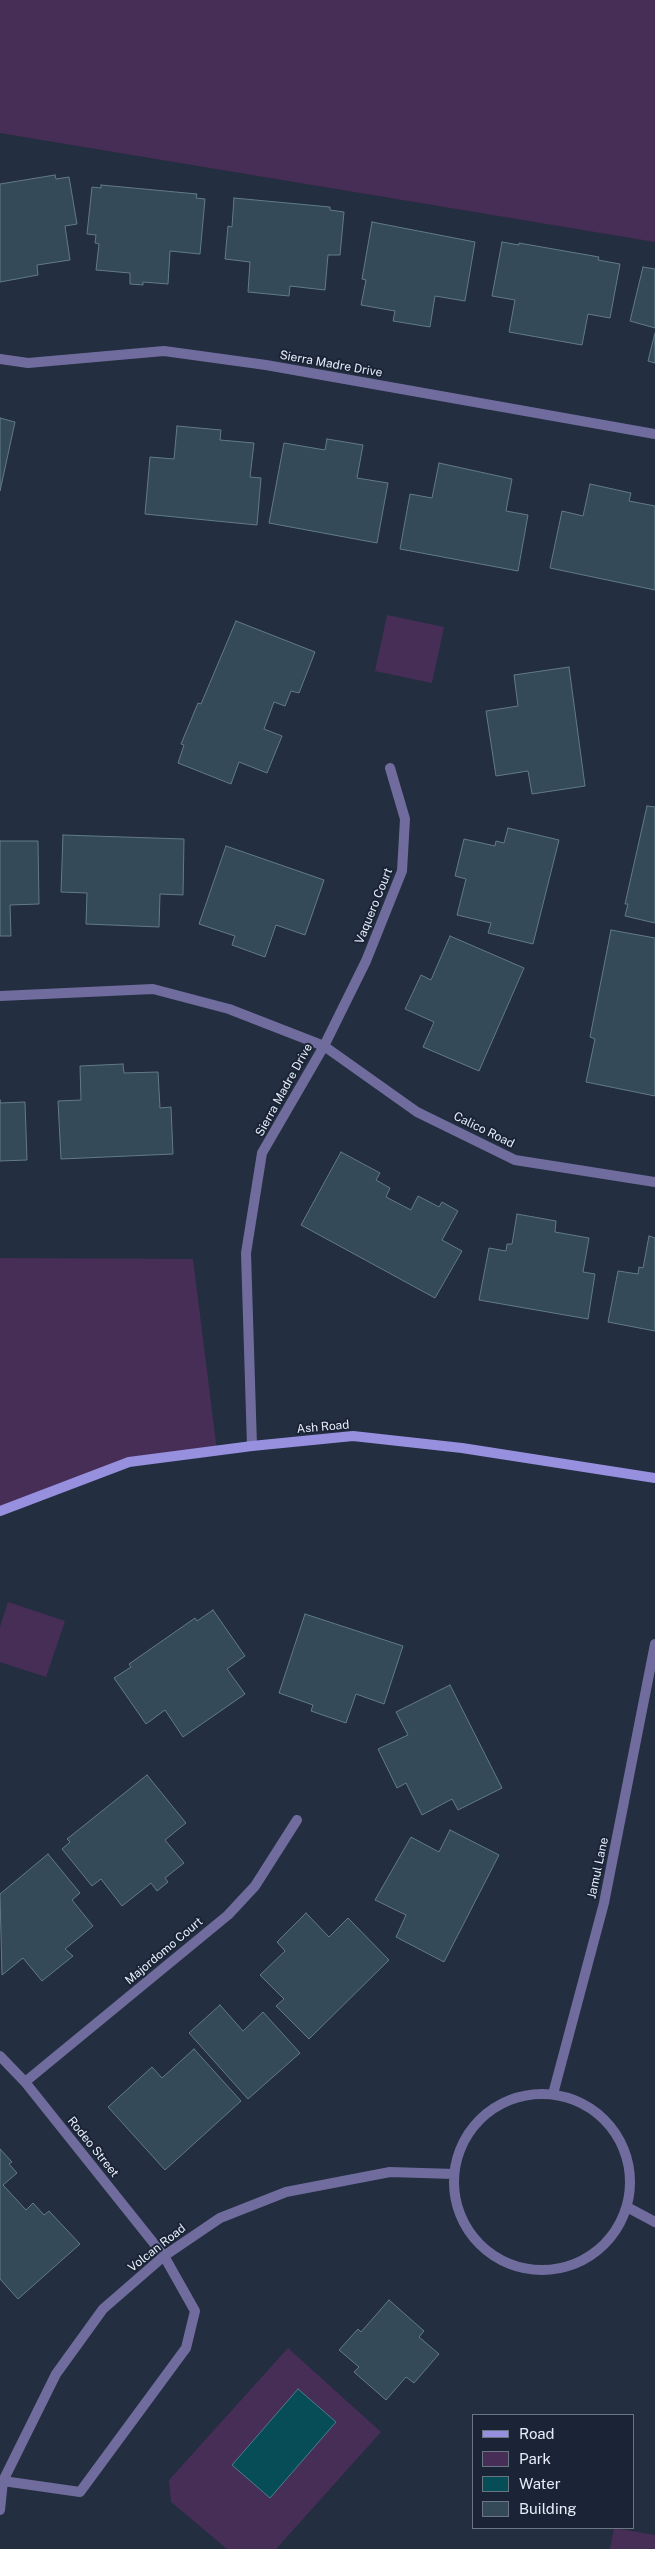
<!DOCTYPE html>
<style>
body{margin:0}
#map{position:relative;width:655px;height:2549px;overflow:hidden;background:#232e40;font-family:"Public Sans",sans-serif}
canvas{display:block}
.legend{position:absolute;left:472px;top:2414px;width:162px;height:115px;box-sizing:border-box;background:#1a2436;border:1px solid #6c7584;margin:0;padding:6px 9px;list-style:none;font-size:15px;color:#e7eefa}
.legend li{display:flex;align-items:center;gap:10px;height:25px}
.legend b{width:25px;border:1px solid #6c7584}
</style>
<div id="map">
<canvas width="655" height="2549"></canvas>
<ul class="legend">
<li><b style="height:6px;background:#9690df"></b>Road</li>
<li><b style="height:14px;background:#472e56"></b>Park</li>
<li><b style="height:14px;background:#074d58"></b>Water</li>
<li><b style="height:14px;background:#344a59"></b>Building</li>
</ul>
</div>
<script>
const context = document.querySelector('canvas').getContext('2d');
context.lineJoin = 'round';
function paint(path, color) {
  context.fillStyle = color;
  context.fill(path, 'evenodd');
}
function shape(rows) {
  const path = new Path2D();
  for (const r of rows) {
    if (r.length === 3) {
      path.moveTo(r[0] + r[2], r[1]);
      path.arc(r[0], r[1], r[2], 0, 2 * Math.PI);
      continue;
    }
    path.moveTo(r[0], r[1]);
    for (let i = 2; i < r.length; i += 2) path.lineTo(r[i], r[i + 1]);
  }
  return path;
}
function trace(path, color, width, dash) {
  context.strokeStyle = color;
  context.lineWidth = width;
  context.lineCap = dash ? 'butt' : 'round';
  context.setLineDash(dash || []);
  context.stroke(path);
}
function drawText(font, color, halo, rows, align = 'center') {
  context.font = font + ' "Public Sans",sans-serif';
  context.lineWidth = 4;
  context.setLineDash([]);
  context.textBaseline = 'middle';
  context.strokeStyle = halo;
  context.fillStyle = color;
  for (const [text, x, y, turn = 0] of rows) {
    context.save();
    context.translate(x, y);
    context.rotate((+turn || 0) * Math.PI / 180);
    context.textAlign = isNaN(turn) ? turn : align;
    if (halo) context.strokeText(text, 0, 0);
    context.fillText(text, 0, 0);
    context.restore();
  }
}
const green = shape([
 [0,0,655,0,655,242,0,133],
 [387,615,444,627,432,683,375,671],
 [0,1258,193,1259,217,1451,129,1462,0,1511],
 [8,1602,65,1621,46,1677,0,1662,0,1627],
 [288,2348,381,2432,276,2549,227,2549,171,2502,169,2480],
 [614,2528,655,2535,655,2549,610,2549]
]);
const water = shape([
 [298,2389,336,2422,270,2498,232,2465,298,2389]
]);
const building = shape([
 [55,175,56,179,69,177,77,224,65,226,70,260,37,265,38,275,0,282,0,184,55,175],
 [101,185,197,194,196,198,205,199,200,254,170,251,168,284,143,282,143,285,130,284,130,273,96,270,99,244,95,243,96,235,87,234,92,187,101,188,101,185],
 [234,198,330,207,330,210,344,212,340,255,328,255,325,290,290,286,289,296,248,292,250,262,225,259,228,226,232,227,234,198],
 [372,222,475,242,465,301,435,296,430,327,393,321,395,311,361,305,366,280,362,279,372,222],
 [502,242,519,245,519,243,599,257,598,260,620,264,610,318,588,314,582,345,509,332,515,300,492,296,502,242],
 [643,267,655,269,655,328,630,321,643,267],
 [655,333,655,363,648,361,655,333],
 [0,418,15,422,0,491,0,418],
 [177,426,221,430,220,440,254,443,250,477,261,478,257,525,145,514,150,457,174,459,177,426],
 [327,439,363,445,357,478,388,483,377,543,269,523,284,443,325,450,327,439],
 [439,463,512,479,506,511,528,515,518,571,400,549,410,494,432,498,439,463],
 [590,484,631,493,629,501,655,506,655,590,550,568,562,511,583,516,590,484],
 [236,621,315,652,299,693,291,691,285,706,274,702,264,729,282,736,267,773,239,762,231,784,178,763,184,745,181,744,198,703,201,704,236,621],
 [569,667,585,786,532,794,528,771,496,776,486,711,518,706,514,675,569,667],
 [647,806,655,807,655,923,625,916,628,904,625,904,647,806],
 [508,828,559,840,533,944,488,933,491,923,457,915,466,879,455,876,464,839,495,846,496,841,504,843,508,828],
 [63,835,184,839,183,895,160,894,159,927,86,924,87,893,61,892,63,835],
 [0,841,38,841,39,904,10,905,11,936,0,936,0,841],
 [226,846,324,880,305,935,276,925,265,957,232,945,235,936,199,924,226,846],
 [611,930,655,938,655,1096,586,1082,595,1039,590,1037,611,930],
 [450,936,524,968,479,1071,423,1047,434,1022,405,1009,421,975,431,980,450,936],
 [123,1064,124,1073,158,1072,160,1108,171,1107,173,1154,61,1159,58,1101,81,1100,80,1066,123,1064],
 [0,1100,0,1103,25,1102,27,1160,0,1161,0,1100],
 [341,1152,380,1173,376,1180,390,1188,386,1197,411,1210,418,1196,439,1207,442,1202,458,1211,442,1240,462,1251,435,1298,301,1225,341,1152],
 [517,1214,556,1221,555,1232,589,1238,583,1272,595,1274,588,1319,479,1300,489,1248,506,1251,507,1244,512,1244,517,1214],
 [649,1236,655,1238,655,1331,608,1322,618,1271,638,1274,639,1267,643,1268,649,1236],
 [213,1610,245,1656,227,1669,245,1694,183,1737,165,1710,146,1724,114,1678,131,1667,129,1664,195,1618,197,1621,213,1610],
 [305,1614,403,1646,384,1704,356,1694,346,1723,311,1711,313,1705,279,1693,305,1614],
 [450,1685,502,1788,458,1810,452,1799,422,1815,406,1783,397,1788,378,1749,408,1735,396,1712,450,1685],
 [147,1775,186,1823,165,1840,184,1863,165,1878,168,1882,157,1891,151,1883,122,1906,101,1879,92,1886,62,1849,70,1842,67,1839,147,1775],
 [450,1830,499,1855,444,1962,396,1937,406,1915,375,1900,411,1837,439,1852,450,1830],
 [48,1854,80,1893,72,1900,93,1926,65,1949,73,1956,42,1981,23,1958,2,1975,0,1894,48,1854],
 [306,1913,329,1937,348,1918,389,1960,309,2039,276,2006,284,1999,260,1975,285,1951,277,1942,306,1913],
 [220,2005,243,2031,263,2012,300,2053,248,2099,189,2033,220,2005],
 [194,2049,241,2101,165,2170,108,2107,152,2067,162,2078,194,2049],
 [0,2149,12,2162,9,2164,17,2173,3,2185,26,2210,33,2203,44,2215,49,2211,80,2244,18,2299,0,2279,0,2149],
 [389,2300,424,2331,419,2337,439,2354,414,2383,406,2377,386,2400,354,2372,359,2367,339,2350,358,2329,361,2332,389,2300]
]);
const service = shape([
 [3,2481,80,2492,186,2348,195,2311,164,2256]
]);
const minor = shape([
 [0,359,28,363,164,351,266,365,655,434],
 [0,996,153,989,229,1009,324,1046,417,1112,515,1160,655,1182],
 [252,1446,246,1253,262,1153,324,1046,366,961,402,871,405,819,390,768],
 [0,2056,25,2082,164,2256],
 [25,2082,228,1915,255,1886,297,1820],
 [542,2182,88],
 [553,2094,604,1903,655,1644],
 [627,2207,655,2222],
 [0,2510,3,2481,56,2374,103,2309,164,2256,220,2218,286,2192,390,2172,454,2174]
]);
const secondary = shape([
 [0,1511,129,1462,252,1446,353,1436,462,1448,655,1478]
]);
const streetNames = [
 ["Sierra Madre Drive",331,364,10],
 ["Vaquero Court",374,906,-68],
 ["Sierra Madre Drive",284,1090,-61],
 ["Calico Road",484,1130,26],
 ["Ash Road",323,1427,-5],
 ["Jamul Lane",598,1868,-78],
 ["Majordomo Court",164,1951,-40],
 ["Rodeo Street",93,2147,51],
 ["Volcan Road",157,2248,-38]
];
paint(green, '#472e56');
paint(water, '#074d58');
trace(water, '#4a7d89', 1);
paint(building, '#344a59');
trace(building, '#627a89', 1);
trace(service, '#706d9e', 10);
trace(minor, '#706d9e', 10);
trace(secondary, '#9690df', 10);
drawText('12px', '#e7eefa', '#1a2436', streetNames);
</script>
